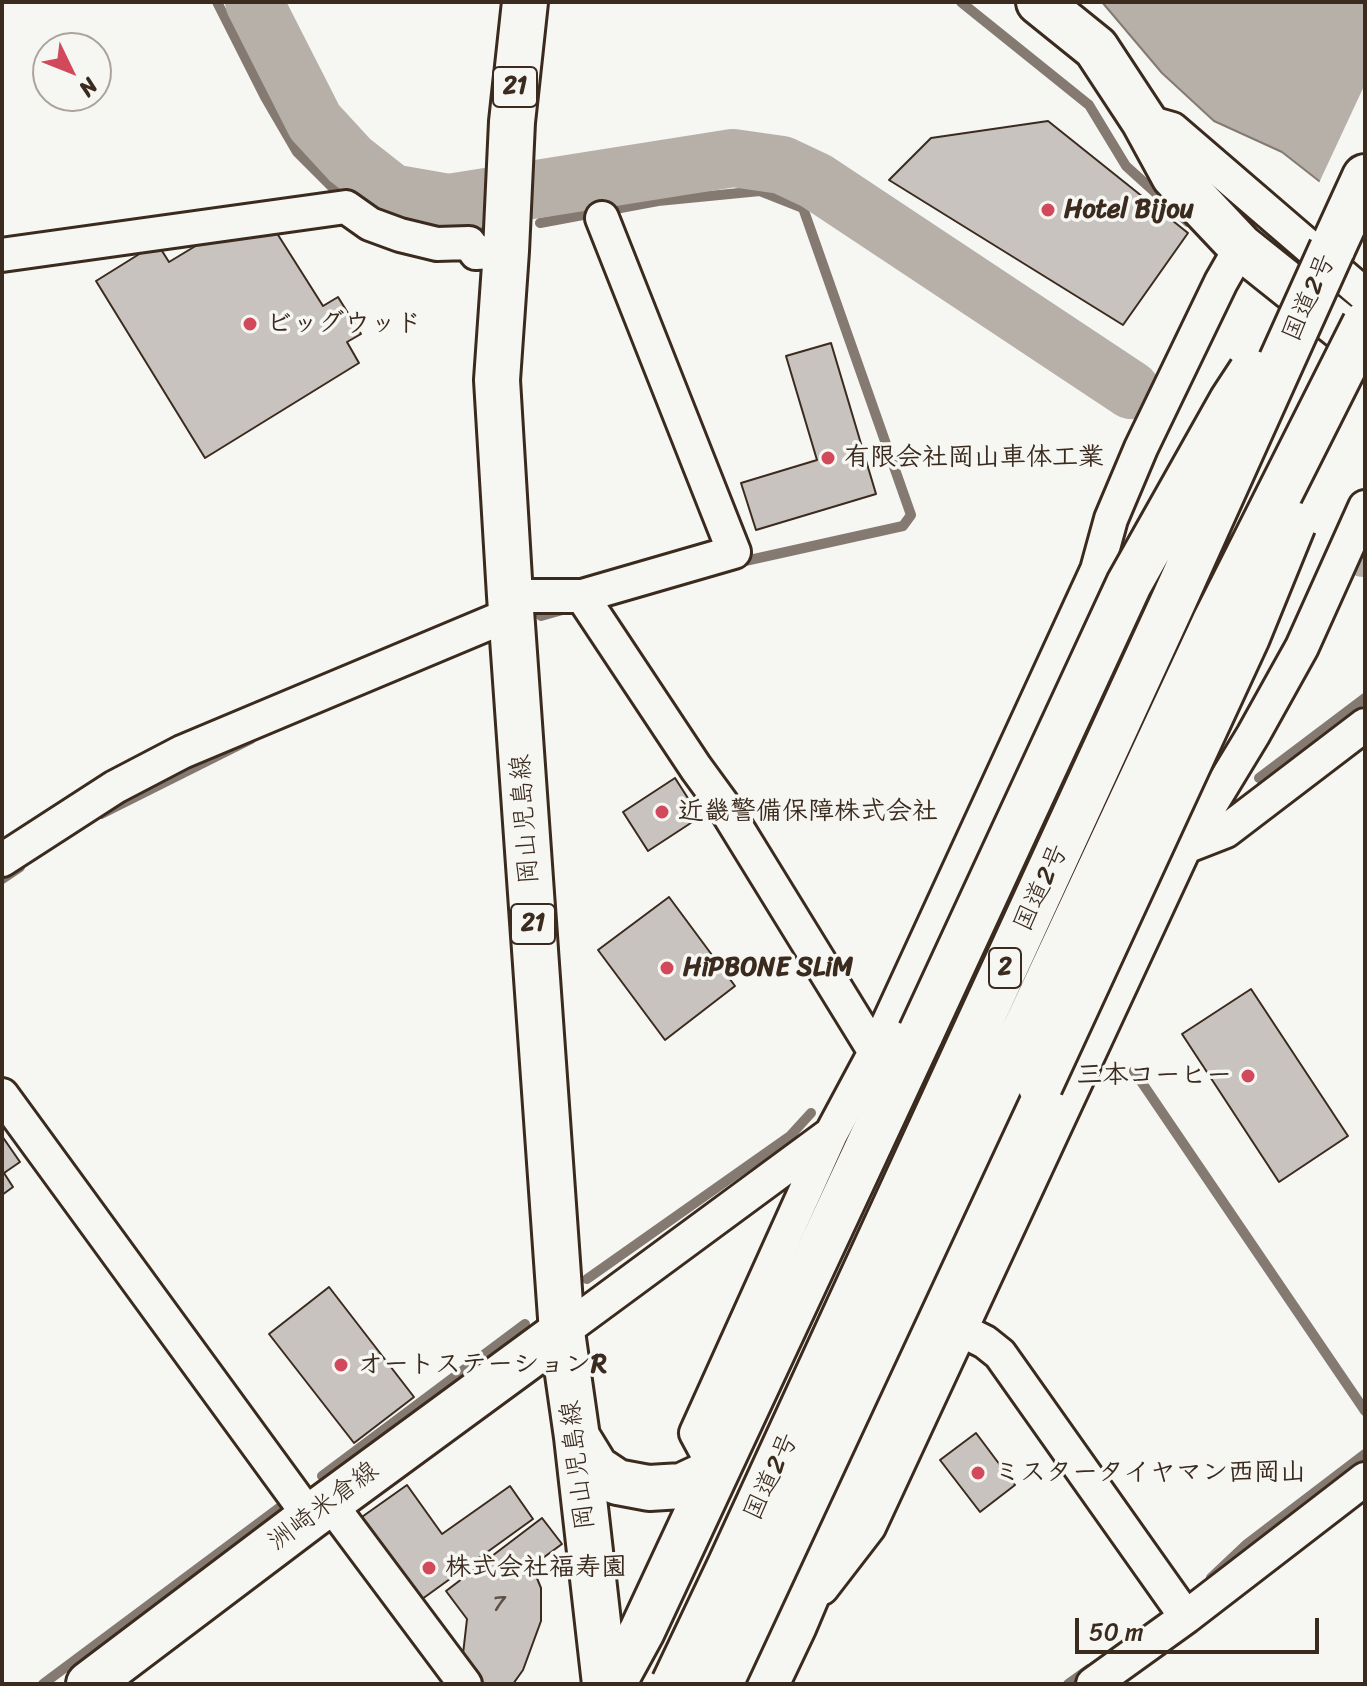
<!DOCTYPE html>
<meta charset="utf-8">
<style>
body{margin:0}
#map{position:relative;width:1367px;height:1686px;overflow:hidden;background:#f6f6f2;font-family:Sriracha,sans-serif}
canvas{display:block}
.frame{position:absolute;inset:0;border:4px solid #3b2a1e;pointer-events:none}
.north{position:absolute;left:32px;top:32px;width:80px;height:80px;box-sizing:border-box;background:#f6f6f2;border:2px solid #aba49d;border-radius:50%;rotate:133deg;font-size:22px;font-weight:700;line-height:32px;text-align:center;color:#3b2a1e}
.north::after{content:'';display:block;margin:auto;width:28px;height:36px;background:#d1495b;clip-path:polygon(50% 0,100% 100%,50% 72%,0 100%)}
.scale{position:absolute;left:1075px;top:1618px;width:244px;height:36px;box-sizing:border-box;border:4px solid #3b2a1e;border-top:0;padding-left:10px;font-size:24px;line-height:28px;white-space:nowrap;color:#3b2a1e;-webkit-text-stroke:6px #f6f6f2;paint-order:stroke}
</style>
<div id="map">
<canvas width="1367" height="1686"></canvas>
<div class="frame"></div>
<div class="north">N</div>
<div class="scale">50 m</div>
</div>
<script>
const context = document.querySelector('canvas').getContext('2d');
context.lineJoin = 'round';
function paint(path, color) {
  context.fillStyle = color;
  context.fill(path, 'evenodd');
}
function shape(rows) {
  const path = new Path2D();
  for (const r of rows) {
    path.moveTo(r[0], r[1]);
    for (let i = 2; i < r.length; i += 2) path.lineTo(r[i], r[i + 1]);
  }
  return path;
}
function trace(path, color, width, dash) {
  context.strokeStyle = color;
  context.lineWidth = width;
  context.lineCap = dash ? 'butt' : 'round';
  context.setLineDash(dash || []);
  context.stroke(path);
}
function drawText(font, color, halo, rows, align = 'center') {
  context.font = font + ' Sriracha,"Klee One",sans-serif';
  context.lineWidth = 7;
  context.setLineDash([]);
  context.textBaseline = 'middle';
  context.strokeStyle = halo;
  context.fillStyle = color;
  for (const [text, x, y, turn = 0] of rows) {
    context.save();
    context.translate(x, y);
    context.rotate((+turn || 0) * Math.PI / 180);
    context.textAlign = isNaN(turn) ? turn : align;
    if (halo) context.strokeText(text, 0, 0);
    context.fillText(text, 0, 0);
    context.restore();
  }
}
const water = shape([
 [1102,2,1365,2,1365,217,1282,152,1214,121,1162,73,1102,2]
]);
const pier = shape([
 [1365,84,1365,221,1318,185]
]);
const stream = shape([
 [217,2,265,97,297,152,335,190,348,198],
 [961,2,1089,105,1126,166,1188,222],
 [540,223,658,201,760,191,803,208,911,515,903,526,736,563],
 [426,228,480,227],
 [541,616,566,609],
 [1259,778,1365,698],
 [101,814,251,739],
 [2,879,20,867],
 [1134,1071,1365,1411],
 [587,1279,790,1136,811,1113],
 [322,1476,525,1324],
 [1211,1578,1247,1544,1365,1454],
 [43,1684,283,1505],
 [1068,1684,1089,1669]
]);
const river = shape([
 [254,2,315,122,350,160,392,193,449,203,733,158,782,165,816,181,1131,390],
 [1364,548,1365,548]
]);
const building = shape([
 [1048,121,1188,233,1123,325,889,180,931,138,1048,121],
 [227,227,273,227,323,306,338,297,361,334,347,342,359,363,205,458,96,281,157,243,169,262,227,227],
 [831,343,876,494,756,530,741,483,817,460,786,356,831,343],
 [675,778,700,817,648,851,623,812,675,778],
 [669,897,735,986,665,1040,598,950,669,897],
 [1251,989,1348,1136,1279,1182,1182,1034,1251,989],
 [2,1136,20,1162,4,1173,13,1187,2,1195,2,1136],
 [329,1287,414,1397,354,1443,269,1334,329,1287],
 [976,1433,1015,1485,980,1512,940,1460,976,1433],
 [407,1485,442,1534,510,1486,533,1519,418,1602,359,1519,407,1485],
 [542,1518,562,1544,532,1566,541,1588,541,1621,523,1670,513,1684,483,1684,463,1654,467,1619,446,1591,542,1518]
]);
const street = shape([
 [1144,121,1172,129,1365,295],
 [2,255,346,207,370,224,400,235,437,244,469,243,476,253,506,251],
 [510,596,582,596,734,552,602,218],
 [582,596,696,768,723,805,875,1052],
 [1185,847,1226,831,1365,725],
 [2,860,115,787,182,752,511,614],
 [2,1095,310,1517],
 [959,1329,985,1342,1000,1354,1186,1617],
 [562,1332,828,1136],
 [716,1470,696,1433,831,1134,875,1052,1097,570,1111,519,1141,448,1221,282,1241,247],
 [329,1502,465,1684],
 [822,1588,869,1527,1185,847,1253,735,1302,647,1365,507],
 [1093,1684,1186,1617,1365,1479]
]);
const secondary = shape([
 [1039,2,1096,48,1144,121,1174,176,1241,247,1365,346],
 [89,1684,310,1517,562,1332]
]);
const primary = shape([
 [525,2,512,122,506,251,497,380,510,596,562,1332,577,1437,605,1684],
 [577,1437,596,1468,617,1482,649,1488,682,1486,716,1470]
]);
const highway = shape([
 [1332,249,1365,177],
 [613,1684,642,1631,921,1033],
 [766,1684,794,1625,895,1386,1040,1085]
]);
const highwayBridge = shape([
 [921,1033,1129,584,1232,401,1251,372],
 [1040,1085,1247,637,1293,524],
 [674,1684,730,1566,1173,602,1332,249],
 [720,1684,1214,624,1365,324]
]);
const markers = [
 [1048,210,8,"#d1495b"],
 [250,324,8,"#d1495b"],
 [828,458,8,"#d1495b"],
 [662,812,8,"#d1495b"],
 [667,968,8,"#d1495b"],
 [1248,1076,8,"#d1495b"],
 [341,1365,8,"#d1495b"],
 [978,1473,8,"#d1495b"],
 [429,1568,8,"#d1495b"]
];
const numberNames = [
 ["7",499,1605]
];
const shields = [
 [515,87,44],
 [533,924,44],
 [1005,968,32]
];
const shieldNames = [
 ["21",515,87],
 ["21",533,924],
 ["2",1005,968]
];
const poiNames = [
 ["Hotel Bijou",1064,210],
 ["ビッグウッド",266,324],
 ["有限会社岡山車体工業",844,458],
 ["近畿警備保障株式会社",678,812],
 ["HiPBONE SLiM",683,968],
 ["三本コーヒー",1232,1076,"right"],
 ["オートステーションR",357,1365],
 ["ミスタータイヤマン西岡山",994,1473],
 ["株式会社福寿園",445,1568]
];
const streetNames = [
 ["国道2号",1310,298,-66],
 ["岡山児島線",526,819,-94],
 ["国道2号",1042,888,-65],
 ["岡山児島線",579,1465,-97],
 ["国道2号",772,1477,-65],
 ["洲崎米倉線",324,1507,-37]
];
paint(water, '#b6b0a9');
trace(water, '#857a71', 2);
paint(pier, '#f6f6f2');
trace(stream, '#857a71', 10);
trace(river, '#b6b0a9', 58);
paint(building, '#c8c3be');
trace(building, '#3b2a1e', 2);
trace(street, '#3b2a1e', 38);
trace(secondary, '#3b2a1e', 50);
trace(primary, '#3b2a1e', 50);
trace(highway, '#3b2a1e', 50);
trace(street, '#f6f6f2', 32);
trace(secondary, '#f6f6f2', 44);
trace(primary, '#f6f6f2', 44);
trace(highway, '#f6f6f2', 44);
trace(highwayBridge, '#3b2a1e', 50, []);
trace(highwayBridge, '#f6f6f2', 44);
for (const [x, y, r, color] of markers) {
  const dot = new Path2D();
  dot.arc(x, y, r, 0, 2 * Math.PI);
  context.fillStyle = color;
  context.fill(dot);
  trace(dot, '#f6f6f2', 3);
}
drawText('22px', '#5e5046', null, numberNames);
for (const [x, y, w] of shields) {
  const box = new Path2D();
  box.roundRect(x - w / 2, y - 20, w, 40, 6);
  context.fillStyle = '#f6f6f2';
  context.fill(box);
  trace(box, '#3b2a1e', 2);
}
drawText('bold 24px', '#3b2a1e', null, shieldNames);
drawText('bold 26px', '#3b2a1e', '#f6f6f2', poiNames, 'left');
drawText('26px', '#3b2a1e', '#f6f6f2', streetNames);
</script>
